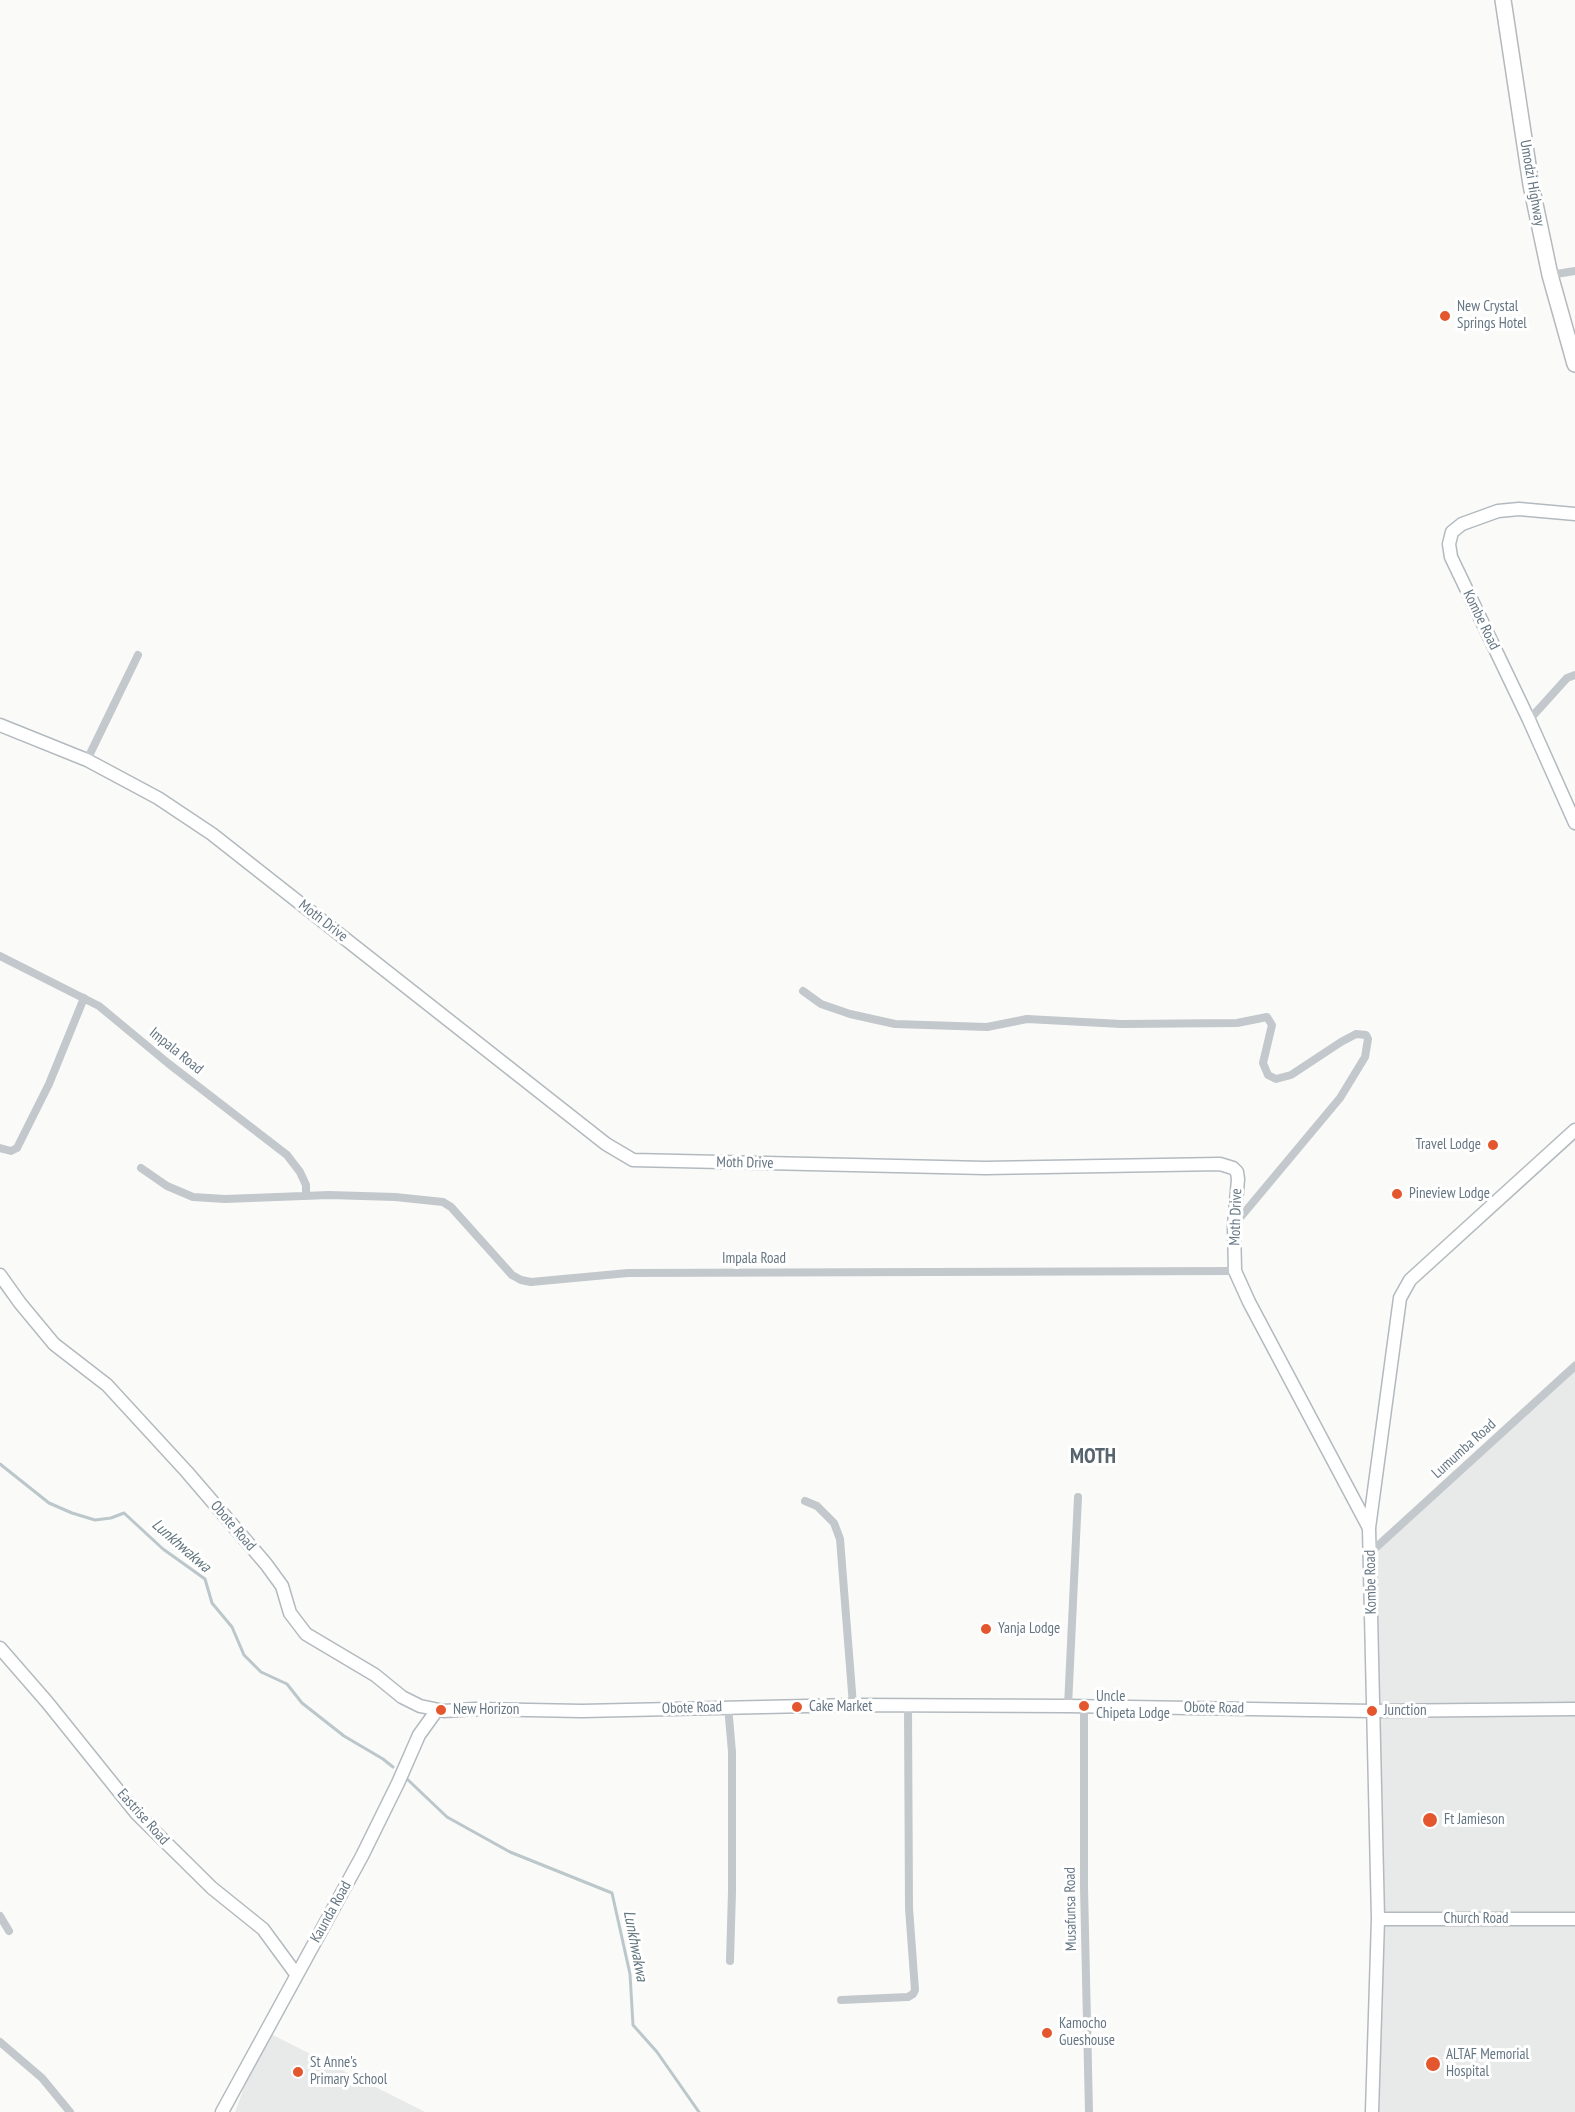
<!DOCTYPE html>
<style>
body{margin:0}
canvas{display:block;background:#fafaf8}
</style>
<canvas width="1575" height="2112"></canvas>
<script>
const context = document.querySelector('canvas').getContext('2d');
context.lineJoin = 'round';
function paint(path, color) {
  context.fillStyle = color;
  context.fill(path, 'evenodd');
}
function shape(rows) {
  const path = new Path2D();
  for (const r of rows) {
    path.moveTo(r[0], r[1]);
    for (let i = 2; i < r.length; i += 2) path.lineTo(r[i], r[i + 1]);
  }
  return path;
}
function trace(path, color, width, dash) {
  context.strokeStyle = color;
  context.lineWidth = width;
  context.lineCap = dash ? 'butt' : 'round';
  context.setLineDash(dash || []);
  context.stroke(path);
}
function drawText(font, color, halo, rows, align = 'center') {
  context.font = font + ' "PT Sans Narrow",sans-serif';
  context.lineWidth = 6;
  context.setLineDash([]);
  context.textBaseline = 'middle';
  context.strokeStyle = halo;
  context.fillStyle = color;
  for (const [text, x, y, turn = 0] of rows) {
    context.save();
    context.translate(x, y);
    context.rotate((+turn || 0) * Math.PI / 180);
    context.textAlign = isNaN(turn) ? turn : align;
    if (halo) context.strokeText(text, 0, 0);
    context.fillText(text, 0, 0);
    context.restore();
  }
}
const built = shape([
 [1575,1360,1575,2112,1371,2112,1373,1724,1379,1540],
 [265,2031,425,2112,235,2112]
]);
const stream = shape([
 [0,1464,49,1503,72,1513,95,1520,111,1518,124,1513,163,1549,205,1579,212,1603,232,1627,244,1655,261,1672,287,1684,302,1703,344,1736,383,1759,393,1767],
 [406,1778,447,1817,510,1852,612,1893,630,1974,633,2025,657,2052,699,2112]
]);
const street = shape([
 [1550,275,1575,271],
 [1529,720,1567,678,1575,675],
 [87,760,138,655],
 [0,956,99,1006,169,1064,287,1155,300,1172,306,1185,306,1196],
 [803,991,821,1004,850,1014,895,1024,987,1027,1027,1019,1121,1024,1237,1023,1267,1017,1272,1025,1263,1063,1268,1075,1276,1079,1291,1075,1341,1042,1356,1034,1366,1035,1368,1039,1365,1057,1340,1098,1234,1225],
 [0,1148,11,1151,17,1148,49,1084,84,998],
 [141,1168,167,1186,193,1197,225,1199,329,1195,395,1197,443,1202,451,1207,512,1275,521,1280,531,1282,628,1273,1235,1271],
 [805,1501,817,1506,834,1523,840,1539,853,1705],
 [1371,1552,1575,1366],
 [728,1706,732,1752,732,1891,730,1961],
 [1068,1706,1078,1497],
 [1084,1706,1084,1886,1089,2112],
 [0,1916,9,1931],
 [841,2000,908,1997,913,1994,915,1990,909,1908,908,1706],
 [0,2042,42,2078,70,2112]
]);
const secondary = shape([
 [1575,514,1519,509,1498,511,1462,524,1452,532,1449,544,1451,557,1529,720,1575,823],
 [0,725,87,760,158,798,212,834,606,1144,633,1160,985,1168,1220,1164,1233,1168,1237,1172,1238,1179,1234,1226,1235,1271,1249,1302,1369,1528],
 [0,1275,20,1303,54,1344,107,1385,187,1472,266,1564,282,1586,290,1613,306,1634,375,1675,402,1697,420,1706,444,1711,475,1709,582,1711,853,1705,1068,1706,1372,1711,1575,1709],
 [0,1648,47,1702,137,1814,212,1888,263,1929,296,1974],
 [1378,1919,1575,1919],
 [222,2112,362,1856,398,1783,419,1735,437,1710],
 [1372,2112,1378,1919,1369,1528,1400,1298,1410,1280,1575,1130]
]);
const highway = shape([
 [1503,0,1531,185,1550,275,1575,364]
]);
const markers = [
 [1445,316,6,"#e4572e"],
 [1493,1145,6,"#e4572e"],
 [1397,1194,6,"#e4572e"],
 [986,1629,6,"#e4572e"],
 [1084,1706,6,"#e4572e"],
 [797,1707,6,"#e4572e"],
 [441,1710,6,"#e4572e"],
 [1372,1711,6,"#e4572e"],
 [1430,1820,8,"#e4572e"],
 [1047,2033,6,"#e4572e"],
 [1433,2064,8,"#e4572e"],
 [298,2072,6,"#e4572e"]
];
const streetNames = [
 ["Umodzi Highway",1532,183,80],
 ["Kombe Road",1481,620,64],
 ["Moth Drive",323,921,38],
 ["Impala Road",176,1051,39],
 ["Moth Drive",745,1163,1],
 ["Moth Drive",1236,1217,-88],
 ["Impala Road",754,1259],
 ["Lumumba Road",1464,1449,-42],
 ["Obote Road",233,1526,49],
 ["Kombe Road",1371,1582,-91],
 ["Obote Road",692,1708,-2],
 ["Obote Road",1214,1708,1],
 ["Eastrise Road",143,1817,48],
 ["Musafunsa Road",1071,1909,-91],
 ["Kaunda Road",331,1912,-61],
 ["Church Road",1476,1919]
];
const poiNames = [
 ["New Crystal",1457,307],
 ["Springs Hotel",1457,324],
 ["Travel Lodge",1481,1145,"right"],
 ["Pineview Lodge",1409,1194],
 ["Yanja Lodge",998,1629],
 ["Uncle",1096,1697],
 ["Chipeta Lodge",1096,1714],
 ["Cake Market",809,1707],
 ["New Horizon",453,1710],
 ["Junction",1384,1711],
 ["Ft Jamieson",1444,1820],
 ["Kamocho",1059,2024],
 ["Gueshouse",1059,2041],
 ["ALTAF Memorial",1446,2055],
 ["Hospital",1446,2072],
 ["St Anne's",310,2063],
 ["Primary School",310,2080]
];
const waterNames = [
 ["Lunkhwakwa",181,1546,41],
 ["Lunkhwakwa",635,1946,79]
];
const districtNames = [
 ["MOTH",1093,1457]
];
paint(built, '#e8e9e9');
trace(stream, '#bbc7cb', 3);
trace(secondary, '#b3babf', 15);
trace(highway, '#b4b9bd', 18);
trace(street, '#c3c8cc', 8);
trace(secondary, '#fff', 12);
trace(highway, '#fff', 15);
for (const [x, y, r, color] of markers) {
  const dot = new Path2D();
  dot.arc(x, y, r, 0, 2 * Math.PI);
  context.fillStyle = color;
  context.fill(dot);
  trace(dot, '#fff', 2);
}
drawText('15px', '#657683', '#fff', streetNames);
drawText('15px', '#657683', '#fff', poiNames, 'left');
drawText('italic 16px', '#60757c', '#fff', waterNames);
drawText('bold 21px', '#57646e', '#fff', districtNames);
</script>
